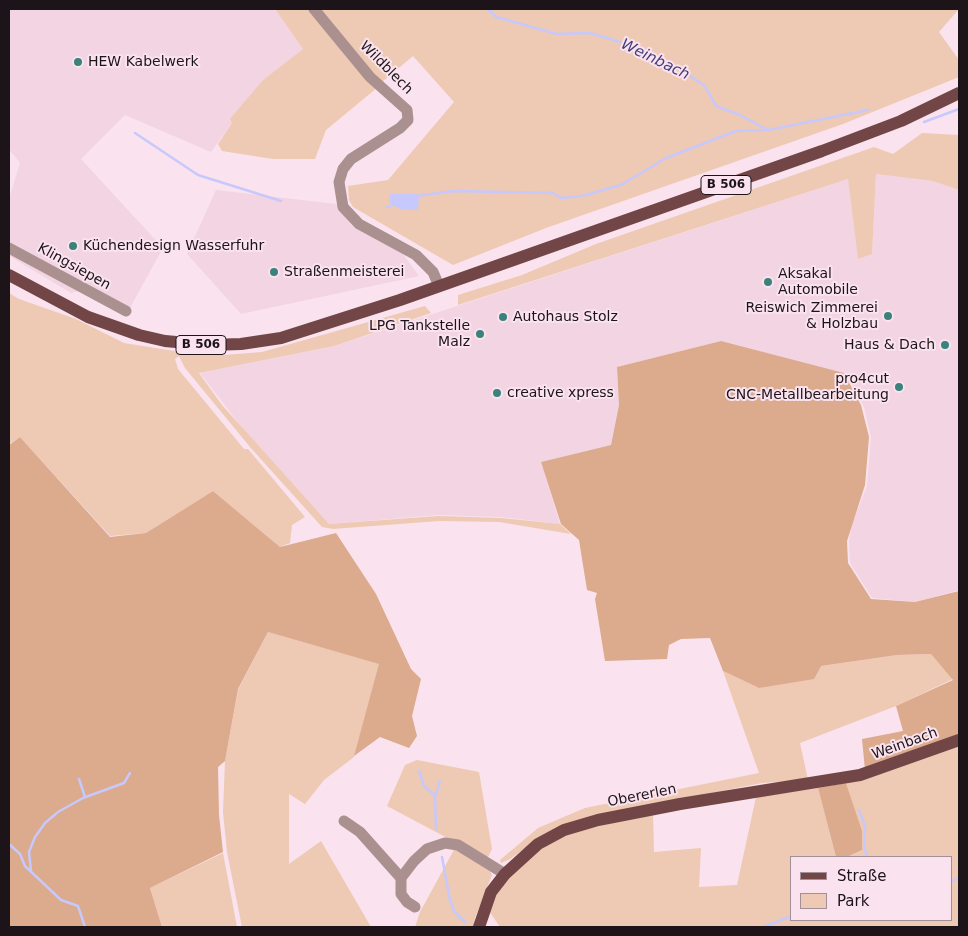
<!DOCTYPE html>
<meta charset="utf-8">
<style>
body{margin:0}
#map{position:relative;width:968px;height:936px;overflow:hidden;background:#fae3ee;font-family:"DejaVu Sans",sans-serif}
canvas{display:block}
.frame{position:absolute;inset:0;border:10px solid #1c1418;pointer-events:none}
.legend{position:absolute;left:790px;top:856px;width:162px;height:65px;box-sizing:border-box;background:#fae3ee;border:1px solid #a19098;margin:0;padding:6px 9px;list-style:none;font-size:15px;color:#1c1418}
.legend li{display:flex;align-items:center;gap:10px;height:25px}
.legend b{width:25px;border:1px solid #a19098}
</style>
<div id="map">
<canvas width="968" height="936"></canvas>
<div class="frame"></div>
<ul class="legend">
<li><b style="height:6px;background:#724646"></b>Straße</li>
<li><b style="height:14px;background:#eec9b3"></b>Park</li>
</ul>
</div>
<script>
const context = document.querySelector('canvas').getContext('2d');
context.lineJoin = 'round';
function paint(path, color) {
  context.fillStyle = color;
  context.fill(path, 'evenodd');
}
function shape(rows) {
  const path = new Path2D();
  for (const r of rows) {
    path.moveTo(r[0], r[1]);
    for (let i = 2; i < r.length; i += 2) path.lineTo(r[i], r[i + 1]);
  }
  return path;
}
function trace(path, color, width, dash) {
  context.strokeStyle = color;
  context.lineWidth = width;
  context.lineCap = dash ? 'butt' : 'round';
  context.setLineDash(dash || []);
  context.stroke(path);
}
function drawText(font, color, halo, rows, align = 'center') {
  context.font = font + ' "DejaVu Sans",sans-serif';
  context.lineWidth = 4;
  context.setLineDash([]);
  context.textBaseline = 'middle';
  context.strokeStyle = halo;
  context.fillStyle = color;
  for (const [text, x, y, turn = 0] of rows) {
    context.save();
    context.translate(x, y);
    context.rotate((+turn || 0) * Math.PI / 180);
    context.textAlign = isNaN(turn) ? turn : align;
    if (halo) context.strokeText(text, 0, 0);
    context.fillText(text, 0, 0);
    context.restore();
  }
}
const built = shape([
 [9,9,275,9,303,49,263,80,211,152,125,115,81,159,163,248,126,315,79,291,71,293,9,256,9,199,20,163,9,149],
 [876,174,933,181,959,190,959,590,915,602,872,598,850,563,849,541,852,524,867,486,871,437,864,407,846,374,721,341,617,367,619,405,611,445,541,462,560,524,501,517,439,515,329,524,247,434,200,373,334,346,848,179,858,259,872,254],
 [216,190,336,204,352,225,403,254,419,276,241,314,187,254]
]);
const green = shape([
 [275,9,310,9,378,87,326,130,315,159,273,159,222,151,218,144,232,123,230,119,263,80,303,49],
 [317,9,959,9,939,32,959,60,959,77,843,124,546,228,453,265,353,207,349,200,348,186,388,180,454,102,413,56,382,82,368,69],
 [922,133,959,135,959,190,933,181,876,174,872,254,858,259,848,179,458,305,458,295,522,275,596,244,874,147,893,154],
 [9,293,19,299,76,319,124,343,193,354,225,355,262,352,425,306,431,313,334,346,199,373,222,405,329,524,439,516,501,518,560,524,571,534,499,522,439,521,333,529,322,527,250,447,185,368,179,356,175,359,178,369,244,449,248,449,305,517,292,525,290,543,280,547,213,491,146,533,110,536,20,437,9,444],
 [268,632,380,664,354,757,324,780,305,804,289,794,289,864,321,841,371,927,242,927,227,852,223,812,225,761,238,690],
 [931,654,953,679,896,706,800,743,808,780,762,783,596,816,537,840,510,859,501,863,500,860,538,828,585,808,759,773,723,671,759,688,821,666,897,655],
 [959,746,959,927,500,927,487,908,515,866,564,834,653,814,654,852,701,848,699,887,737,885,756,797,818,788,836,857,792,857,792,920,952,920,952,857,847,857,862,850,861,831,846,783],
 [417,760,479,772,492,849,487,859,387,806,405,765],
 [455,848,487,866,492,875,475,918,474,927,415,927,420,912],
 [223,853,237,927,162,927,150,888]
]);
const forest = shape([
 [721,341,844,373,861,405,869,437,865,485,847,541,848,563,871,599,915,602,959,591,959,734,865,770,862,739,903,731,896,706,953,680,931,654,897,655,821,666,814,679,759,688,723,671,710,638,681,639,669,645,667,659,605,661,595,599,597,593,587,590,579,540,561,524,541,462,611,445,619,405,617,367],
 [20,437,110,537,146,533,213,491,280,547,336,533,376,594,411,669,421,679,412,716,417,736,409,748,380,737,354,756,379,664,268,632,238,689,225,761,218,767,219,815,223,852,150,888,162,927,9,927,9,445],
 [846,783,862,831,862,850,847,857,836,857,818,788]
]);
const water = shape([
 [390,194,416,194,419,196,418,210,403,210,392,205,389,200]
]);
const stream = shape([
 [488,9,496,17,557,34,590,33,620,42,678,68,705,86,716,106,740,115,768,130,868,110],
 [924,122,959,109],
 [135,133,198,175,281,201],
 [417,196,453,191,553,193,561,198,582,196,621,185,666,158,736,131,765,130],
 [387,207,395,204],
 [419,771,424,786,435,796],
 [79,779,85,797],
 [859,810,865,826,864,848,868,857],
 [436,829,435,797,440,781],
 [9,844,20,854,25,866,61,900,78,906,85,927],
 [442,857,450,900,454,911,465,922],
 [31,871,29,852,35,837,45,823,58,812,83,798,124,783,130,773],
 [952,881,959,877],
 [763,927,792,916]
]);
const minor = shape([
 [314,9,370,77,407,110,408,120,400,128,351,159,343,169,339,182,343,207,359,224,416,255,433,272,439,286],
 [9,248,126,311],
 [344,821,360,832,401,878],
 [415,907,407,902,401,894,401,878,414,861,427,849,445,843,458,845,505,874]
]);
const major = shape([
 [9,275,88,317,139,335,165,341,209,345,241,344,281,338,400,300,822,151,901,121,959,93],
 [479,927,491,892,505,874,538,844,564,830,598,820,680,804,860,775,959,740]
]);
const markers = [
 [78,62,5,"#3b827c"],
 [73,246,5,"#3b827c"],
 [274,272,5,"#3b827c"],
 [768,282,5,"#3b827c"],
 [888,316,5,"#3b827c"],
 [503,317,5,"#3b827c"],
 [480,334,5,"#3b827c"],
 [945,345,5,"#3b827c"],
 [899,387,5,"#3b827c"],
 [497,393,5,"#3b827c"]
];
const shields = [
 [726,185,50],
 [201,345,50]
];
const shieldNames = [
 ["B 506",726,185],
 ["B 506",201,345]
];
const poiNames = [
 ["HEW Kabelwerk",88,62],
 ["Küchendesign Wasserfuhr",83,246],
 ["Straßenmeisterei",284,272],
 ["Aksakal",778,274],
 ["Automobile",778,290],
 ["Reiswich Zimmerei",878,308,"right"],
 ["& Holzbau",878,324,"right"],
 ["Autohaus Stolz",513,317],
 ["LPG Tankstelle",470,326,"right"],
 ["Malz",470,342,"right"],
 ["Haus & Dach",935,345,"right"],
 ["pro4cut",889,379,"right"],
 ["CNC-Metallbearbeitung",889,395,"right"],
 ["creative xpress",507,393]
];
const streetNames = [
 ["Wildblech",386,68,45],
 ["Klingsiepen",74,267,29],
 ["Weinbach",905,744,-20],
 ["Obererlen",642,796,-11]
];
const waterNames = [
 ["Weinbach",655,60,26]
];
paint(built, '#f2d4e2');
paint(green, '#eec9b3');
paint(forest, '#dcaa8d');
paint(water, '#c7c8fc');
trace(stream, '#c7c8fc', 2.5);
trace(minor, '#aa908f', 11);
trace(major, '#724646', 12);
for (const [x, y, r, color] of markers) {
  const dot = new Path2D();
  dot.arc(x, y, r, 0, 2 * Math.PI);
  context.fillStyle = color;
  context.fill(dot);
  trace(dot, '#fae3ee', 2);
}
for (const [x, y, w] of shields) {
  const box = new Path2D();
  box.roundRect(x - w / 2, y - 9.5, w, 19, 4);
  context.fillStyle = '#fae3ee';
  context.fill(box);
  trace(box, '#1c1418', 1);
}
drawText('bold 12px', '#1c1418', null, shieldNames);
drawText('14px', '#1c1418', '#fae3ee', poiNames, 'left');
drawText('14px', '#1c1418', '#fae3ee', streetNames);
drawText('italic 15px', '#413d7b', '#fae3ee', waterNames);
</script>
